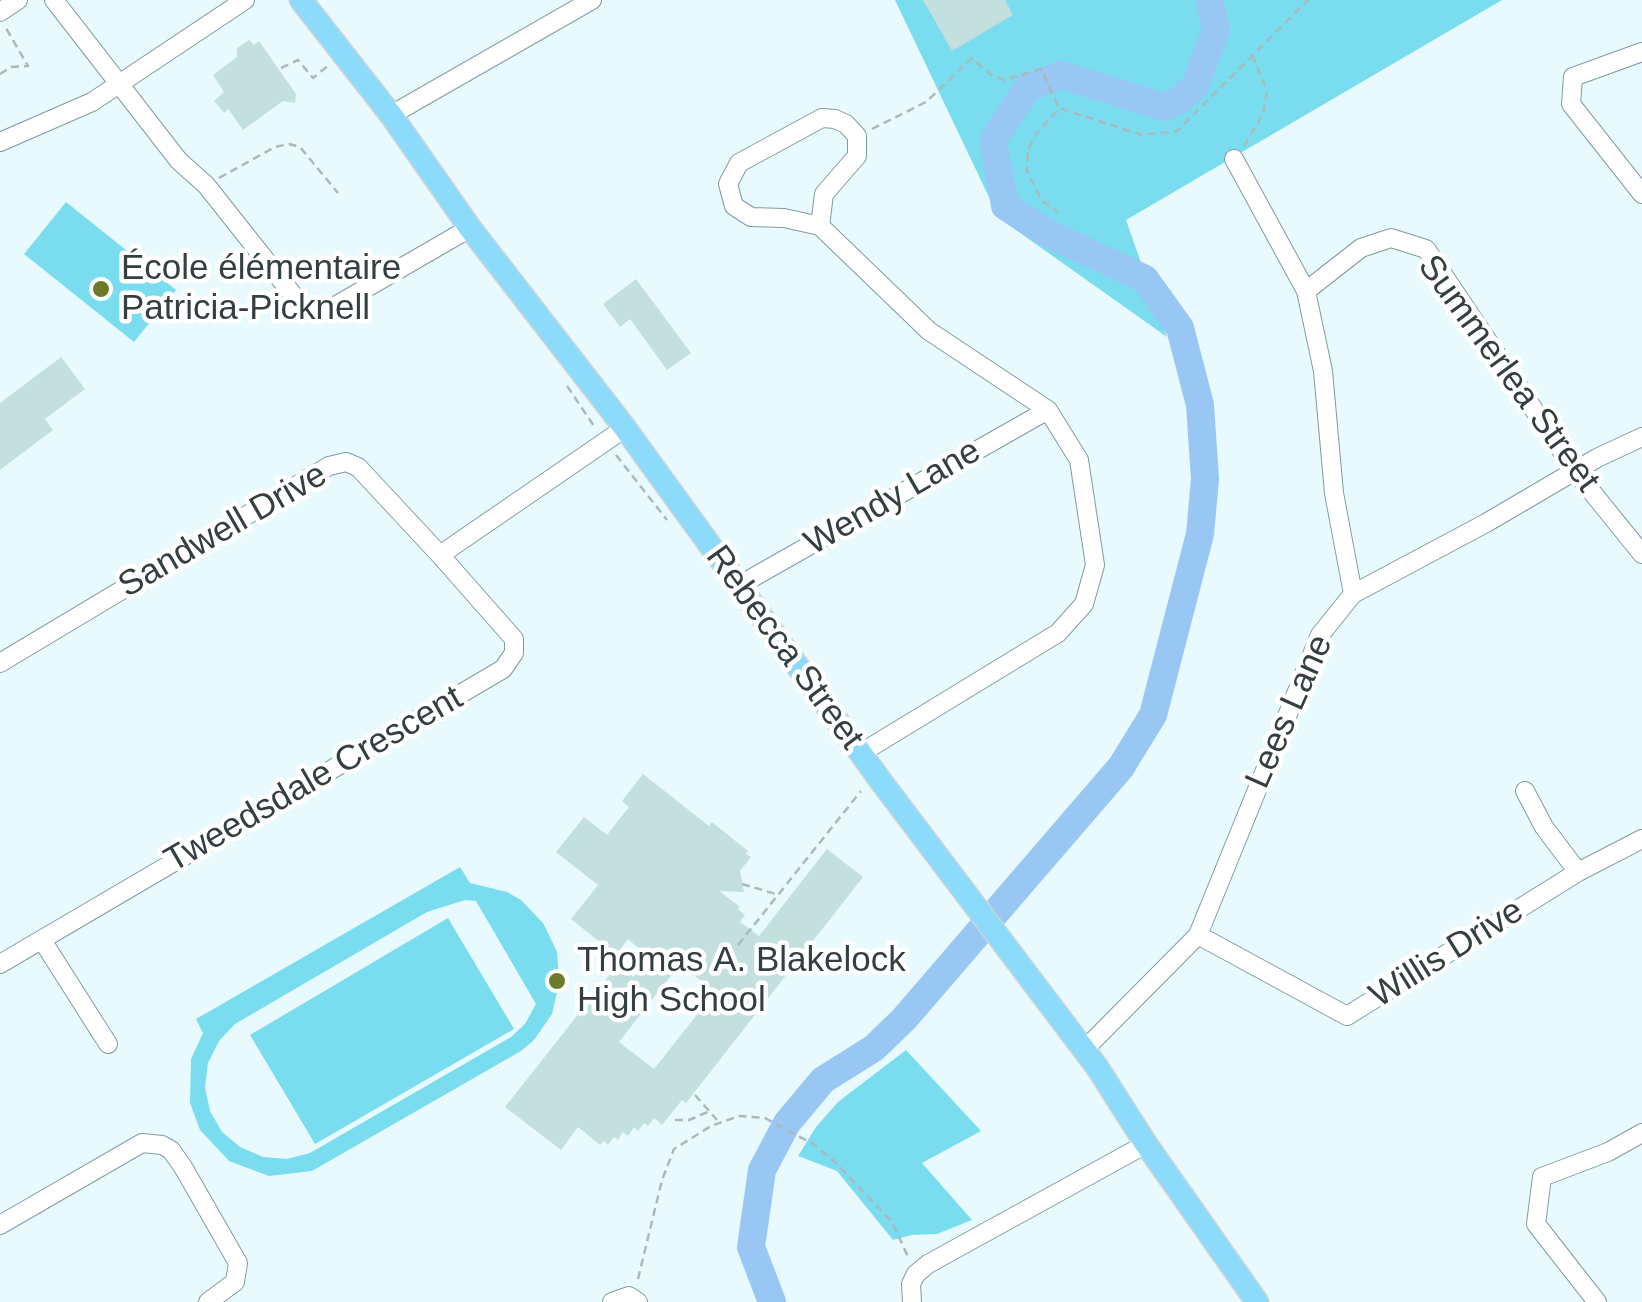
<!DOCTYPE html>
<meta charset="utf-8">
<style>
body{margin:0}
canvas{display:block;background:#e9fafe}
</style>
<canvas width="1642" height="1302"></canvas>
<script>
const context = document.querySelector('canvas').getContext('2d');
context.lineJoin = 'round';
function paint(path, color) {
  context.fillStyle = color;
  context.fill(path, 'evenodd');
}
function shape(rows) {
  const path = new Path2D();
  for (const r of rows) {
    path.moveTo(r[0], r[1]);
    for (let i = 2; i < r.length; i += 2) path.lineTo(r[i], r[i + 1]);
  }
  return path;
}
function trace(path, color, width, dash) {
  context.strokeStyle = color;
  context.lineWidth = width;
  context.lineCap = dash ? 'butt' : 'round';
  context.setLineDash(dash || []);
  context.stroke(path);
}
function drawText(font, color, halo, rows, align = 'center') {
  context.font = font + ' Arial,sans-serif';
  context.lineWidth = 9;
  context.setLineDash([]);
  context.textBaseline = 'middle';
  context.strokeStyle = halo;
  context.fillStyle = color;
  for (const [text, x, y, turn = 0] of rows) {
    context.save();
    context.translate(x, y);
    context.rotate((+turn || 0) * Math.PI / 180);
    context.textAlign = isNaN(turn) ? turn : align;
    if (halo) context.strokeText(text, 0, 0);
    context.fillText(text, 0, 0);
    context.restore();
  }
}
const green = shape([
 [895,0,1502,0,1126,220,1167,337,999,218],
 [66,202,176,290,134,342,24,254],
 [460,867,470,883,507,892,521,900,543,923,550,937,557,952,559,983,552,1014,534,1040,521,1051,312,1171,269,1176,229,1161,200,1130,190,1103,191,1059,203,1033,196,1019],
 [465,900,476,901,536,1004,525,1024,511,1037,310,1153,287,1159,263,1157,240,1147,222,1132,210,1111,205,1087,208,1063,219,1041,235,1024,427,912],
 [448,918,514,1029,315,1144,250,1035],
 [906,1050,981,1131,922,1163,972,1220,937,1234,912,1235,893,1240,837,1171,798,1156,816,1127,838,1102]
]);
const river = shape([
 [772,1302,751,1247,762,1170,787,1123,823,1080,874,1048,904,1019,1121,767,1153,715,1200,534,1205,479,1200,405,1180,328,1145,279,1047,233,1005,206,993,141,1027,88,1061,75,1164,107,1180,100,1195,86,1216,29,1209,0]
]);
const building = shape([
 [923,0,1005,0,1013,15,952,51],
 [249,40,254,45,259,41,296,94,295,103,283,101,243,130,228,109,224,113,214,101,224,92,213,75,237,57,237,48],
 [636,279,691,353,667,370,630,319,620,327,603,304],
 [61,357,85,389,45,419,53,430,0,470,0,403],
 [643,774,709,826,712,822,748,851,746,854,751,857,740,871,744,892,719,891,740,907,738,909,745,915,740,922,759,936,827,849,863,877,686,1103,682,1100,662,1125,654,1118,648,1126,644,1123,638,1131,634,1127,628,1136,623,1132,618,1140,614,1137,608,1145,604,1141,600,1145,578,1127,561,1150,505,1107,618,964,634,977,649,957,628,939,616,955,571,919,598,885,556,852,584,817,607,835,629,807,622,801],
 [680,964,715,992,654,1069,619,1042]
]);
const path = shape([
 [281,68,298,60,313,78,329,65],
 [0,74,11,67,28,66,6,28],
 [1057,111,1037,133,1028,149,1027,171,1042,201,1058,212],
 [872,129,926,102,972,58,990,74,1004,80,1041,69,1059,108,1142,135,1177,131,1308,0],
 [1244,146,1263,114,1267,91,1253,57],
 [219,178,275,147,289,144,300,147,338,193],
 [567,386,596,429],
 [616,455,667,520],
 [742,884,776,894],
 [738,945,861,791],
 [695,1095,717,1120],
 [675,1120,689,1120,710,1111],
 [638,1279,662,1180,674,1149,711,1126,739,1116,765,1118,813,1144,834,1161,892,1222,909,1259]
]);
const minor = shape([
 [54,0,179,161,206,185,305,310,330,309,470,228],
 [0,12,18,0],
 [1642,52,1573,77,1571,104,1642,194],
 [391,115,592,0],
 [0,142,92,102,245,0],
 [1234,159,1306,291,1323,371,1334,493,1353,594],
 [820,226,824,194,857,156,857,136,846,124,835,119,822,118,739,163,728,184,734,206,751,217,784,218,820,226,929,331,1048,410,1079,460,1095,565,1084,604,1058,633,861,753],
 [1306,291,1361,248,1391,238,1426,249,1575,471,1642,554],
 [440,555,625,428],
 [738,586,1048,410],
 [0,663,329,466,346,462,358,467,440,555,514,639,514,653,503,669,0,964],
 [1525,791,1544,827,1578,872],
 [1198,935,1347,1016,1578,872,1642,839],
 [42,940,108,1044],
 [1083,1051,1198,935,1320,635,1353,594,1486,523,1597,458,1642,437],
 [0,1225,142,1143,162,1145,171,1150,183,1167,238,1263,235,1282,208,1302],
 [612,1302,629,1296,638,1302],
 [912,1302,911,1284,916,1274,928,1264,1146,1144],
 [1597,1302,1536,1224,1542,1177,1608,1152,1642,1133]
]);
const major = shape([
 [301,0,391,115,470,228,625,428,880,780,1097,1067,1146,1144,1257,1302]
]);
const markers = [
 [101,289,10,"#6b7b29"],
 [557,981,10,"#6b7b29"]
];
const poiNames = [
 ["École élémentaire",121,269],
 ["Patricia-Picknell",121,309],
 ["Thomas A. Blakelock",577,961],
 ["High School",577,1001]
];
const streetNames = [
 ["Summerlea Street",1508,374,54],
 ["Wendy Lane",893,498,-30],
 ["Sandwell Drive",223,531,-30],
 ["Rebecca Street",784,648,54],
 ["Lees Lane",1290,712,-66],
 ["Tweedsdale Crescent",314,780,-30],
 ["Willis Drive",1447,954,-32]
];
paint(green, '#79ddef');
trace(river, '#98c7f4', 28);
paint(building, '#c3e0df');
trace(minor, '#809ba0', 20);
trace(major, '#d2d5d5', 25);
trace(path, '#a9b9bc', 2.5, [8, 5]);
trace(minor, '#fff', 18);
trace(major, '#8ddbfa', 22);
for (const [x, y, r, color] of markers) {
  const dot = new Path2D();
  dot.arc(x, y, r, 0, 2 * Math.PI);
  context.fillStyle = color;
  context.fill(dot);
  trace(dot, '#fff', 4);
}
drawText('35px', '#333f41', '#fff', poiNames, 'left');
drawText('35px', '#333f41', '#fff', streetNames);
</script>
